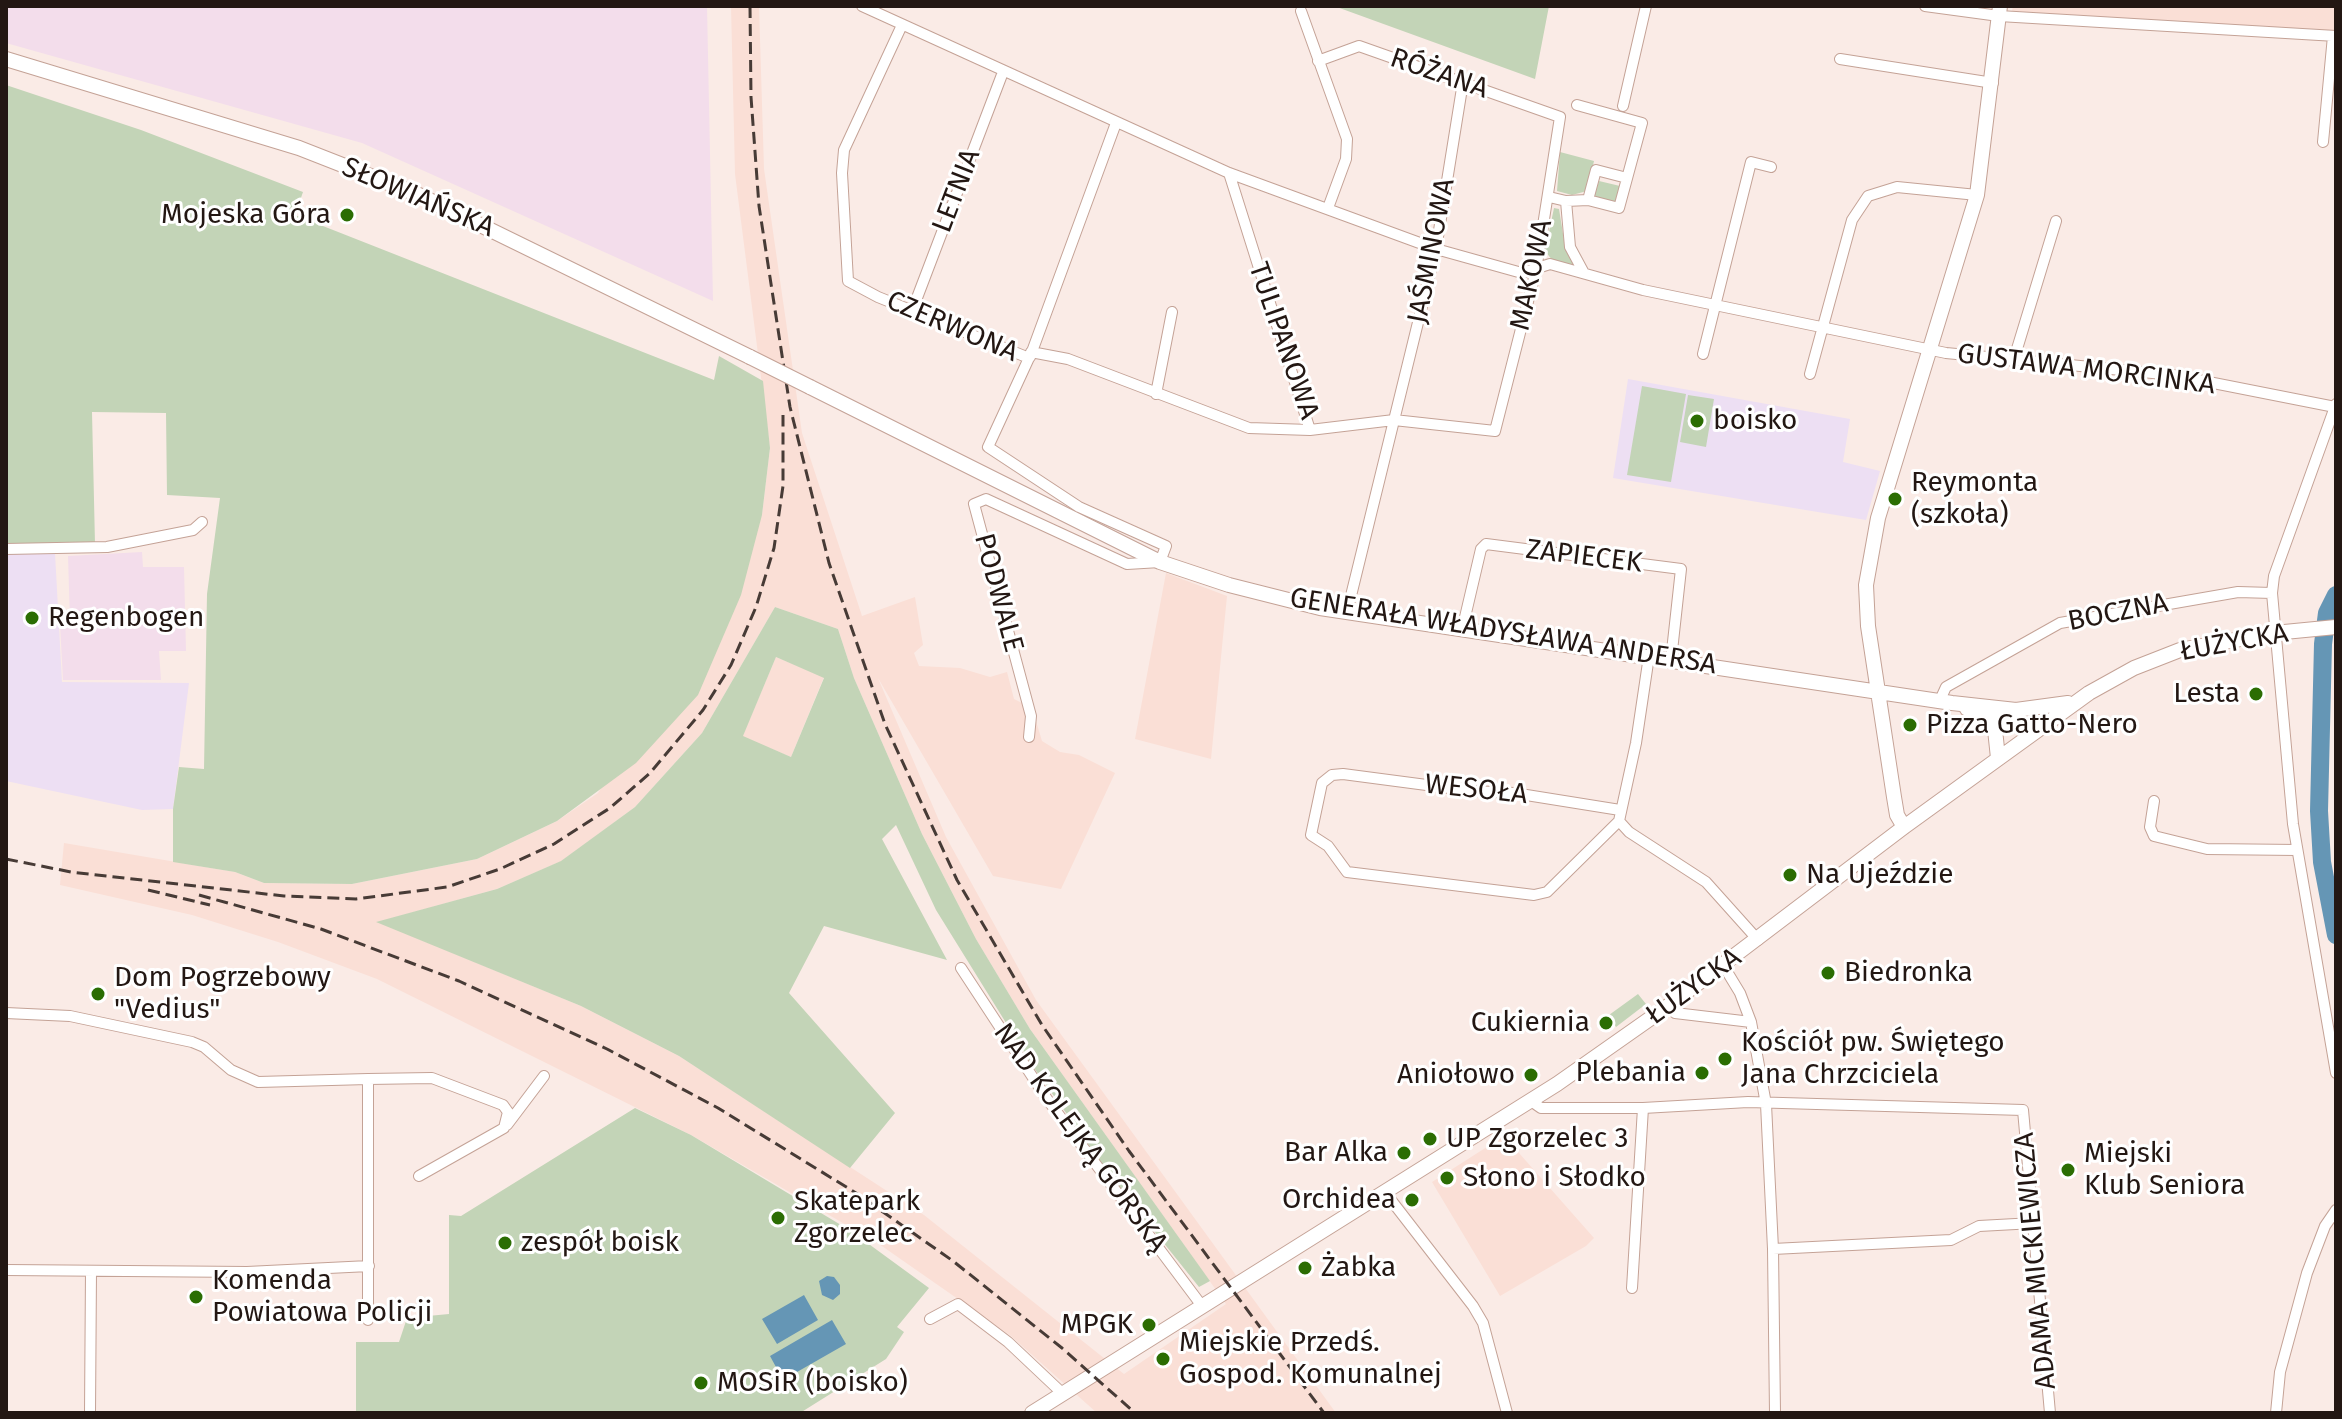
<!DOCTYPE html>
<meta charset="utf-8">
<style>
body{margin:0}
#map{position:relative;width:2342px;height:1419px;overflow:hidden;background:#faebe6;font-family:"Fira Sans",sans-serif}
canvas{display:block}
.frame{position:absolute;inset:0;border:8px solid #231713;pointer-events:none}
</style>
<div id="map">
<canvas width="2342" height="1419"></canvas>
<div class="frame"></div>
</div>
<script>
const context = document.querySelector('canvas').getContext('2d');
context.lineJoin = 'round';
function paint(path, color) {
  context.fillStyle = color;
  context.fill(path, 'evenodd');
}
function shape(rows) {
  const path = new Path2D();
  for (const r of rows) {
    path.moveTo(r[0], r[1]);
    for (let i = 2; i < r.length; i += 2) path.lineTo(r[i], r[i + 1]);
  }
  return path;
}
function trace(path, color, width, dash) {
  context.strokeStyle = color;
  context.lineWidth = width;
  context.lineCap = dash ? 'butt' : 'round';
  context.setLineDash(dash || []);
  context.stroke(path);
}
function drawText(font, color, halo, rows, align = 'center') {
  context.font = font + ' "Fira Sans",sans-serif';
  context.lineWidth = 6;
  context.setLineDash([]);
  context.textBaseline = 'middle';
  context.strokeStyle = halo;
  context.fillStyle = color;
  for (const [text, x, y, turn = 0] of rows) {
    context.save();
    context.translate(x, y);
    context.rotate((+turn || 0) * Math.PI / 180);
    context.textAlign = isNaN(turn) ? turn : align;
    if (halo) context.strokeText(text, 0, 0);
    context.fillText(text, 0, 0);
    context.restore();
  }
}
const commercial = shape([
 [6,6,707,6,713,301,362,143,6,43],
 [142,552,143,567,184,567,186,651,159,651,161,680,63,680,60,624,70,621,68,556]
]);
const built = shape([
 [731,6,759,6,764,169,802,433,862,616,915,597,923,645,914,653,919,666,960,668,990,677,1007,672,1014,699,1032,708,1042,741,1060,752,1079,755,1115,773,1061,889,993,876,878,678,946,837,1036,1000,1336,1413,1097,1413,1011,1336,879,1244,691,1135,377,979,278,942,192,915,60,885,64,843,235,872,264,883,352,884,477,859,557,821,598,793,762,515,770,448,735,174],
 [775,607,838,629,854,678,922,834,976,939,1030,1029,1226,1304,1124,1374,924,1215,679,1056,581,1006,378,922,497,889,562,861,635,807,702,733],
 [2013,6,2336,6,2336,36,2012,11],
 [1166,573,1227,596,1211,759,1135,739],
 [776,657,824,677,791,757,742,737],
 [1504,1136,1594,1238,1586,1246,1500,1296,1432,1182]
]);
const education = shape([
 [1628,379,1850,419,1843,462,1880,471,1866,520,1613,478],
 [55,553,62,682,189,683,173,809,142,810,6,781,6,554]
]);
const green = shape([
 [1334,6,1549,6,1535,79],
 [6,85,141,130,303,192,295,215,714,380,719,356,763,381,770,448,762,515,741,595,698,695,636,763,557,821,477,859,352,884,264,883,235,872,173,862,173,809,179,767,204,769,207,594,220,498,167,495,166,413,92,412,95,544,6,544],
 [1560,152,1594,161,1587,191,1572,195,1557,191],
 [1599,181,1620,186,1617,203,1594,198],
 [1554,208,1559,209,1565,246,1574,266,1553,261,1545,251],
 [1642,386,1686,394,1671,482,1627,475],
 [1688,395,1714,399,1706,447,1680,442],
 [775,607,838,629,854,678,922,834,976,939,1030,1029,1210,1281,1199,1287,1118,1186,1034,1068,936,910,896,825,882,839,947,960,824,926,789,993,895,1113,850,1168,679,1056,581,1006,376,922,497,889,561,861,635,807,702,733],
 [776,657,824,678,791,757,743,736],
 [1638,994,1646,1004,1616,1027,1609,1015],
 [635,1108,691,1135,851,1231,929,1288,897,1327,904,1332,886,1359,800,1413,356,1413,356,1342,399,1342,407,1318,449,1314,449,1215,461,1216]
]);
const water = shape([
 [827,1276,834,1277,840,1285,840,1294,833,1300,822,1295,819,1281],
 [804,1295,818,1320,777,1344,762,1319],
 [832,1320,846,1344,783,1380,770,1356]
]);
const river = shape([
 [2336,595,2327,613,2323,644,2319,811,2322,862,2336,935]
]);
const street = shape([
 [862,6,1229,173,1436,249,1522,273,1550,264,1643,290,1946,353,2173,375,2335,407],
 [1925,6,1999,16,2336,36],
 [1301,11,1347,139,1346,159,1328,208],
 [902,25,844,150,842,173,848,281,878,297,1029,358,988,447,1079,507,1166,546,1160,562,1127,564,986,499,974,504,1031,716,1029,737],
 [1840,59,1993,83],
 [1623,106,1646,6],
 [2323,142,2333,36],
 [1229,173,1310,430,1394,420,1495,431,1536,270,1560,117,1359,46,1318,61],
 [1549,197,1566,201,1588,200,1619,208,1642,123,1577,105],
 [1588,200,1596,170,1627,178],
 [1566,201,1570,247,1584,273],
 [912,311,1003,72],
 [1031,352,1068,359,1249,428,1310,430],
 [1703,354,1751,162,1771,167],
 [1030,357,1116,123],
 [2013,362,2056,221],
 [1810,374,1852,220,1868,196,1897,187,1977,195],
 [1156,394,1172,312],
 [2336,404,2274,576,2272,593,2293,824,2336,1073],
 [6,549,107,547,193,530,202,522],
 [1347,612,1436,249,1463,82],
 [1462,630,1481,549,1486,544,1681,569,1671,660],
 [1940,700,1946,687,2060,623,2238,592,2272,593],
 [2154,801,2150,827,2154,836,2207,849,2297,850],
 [1620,810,1514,793,1472,791,1343,774,1332,775,1322,783,1311,835,1328,846,1347,872,1534,895,1547,892,1619,821,1636,743,1649,656],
 [1619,821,1629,832,1706,882,1758,940],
 [1723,965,1740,993,1751,1022,1766,1104,1773,1249,1775,1413],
 [961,968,1047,1099,1202,1306],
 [1668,1006,1675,1013,1751,1022],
 [6,1013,70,1016,192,1042,204,1047,231,1070,258,1082,368,1079],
 [1531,1101,1541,1108,1643,1108,1748,1102,2023,1110,2050,1413],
 [507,1125,544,1076],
 [1384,1191,1473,1306,1483,1323,1507,1413],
 [1773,1249,1951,1240,1979,1226,2034,1223],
 [6,1270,247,1272,369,1266],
 [1632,1288,1643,1108],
 [930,1319,958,1304,1008,1342,1061,1392],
 [368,1320,368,1079,432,1078,503,1105,508,1112,504,1128,419,1176],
 [90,1413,91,1271],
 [2276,1413,2280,1372,2307,1273,2325,1226,2336,1210]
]);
const secondary = shape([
 [6,59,299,148,419,195,750,357],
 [810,387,1160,562,1229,585,1320,608,1952,703,2016,710,2068,703],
 [1967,709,2034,732],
 [1994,720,1998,758],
 [1904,827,1897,815,1894,797,1868,626,1866,585,1878,518,1977,195,2000,6],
 [1032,1413,1557,1084,1668,1006,1904,827,2089,693,2134,668,2180,650,2274,633,2336,627]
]);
const rail = shape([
 [750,6,751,97,759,206,790,407,829,563,885,724,957,880,1042,1025,1129,1151,1324,1413],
 [6,859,71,872,284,896,356,899,447,887,500,869,554,844,610,808,650,773,703,710,731,665,756,607,774,548,783,486,783,415],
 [148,890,210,905],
 [199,895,321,929,459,981,607,1049,718,1108,856,1193,953,1261,1062,1348,1135,1413]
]);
const secondaryBridge = shape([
 [750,357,810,387]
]);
const markers = [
 [347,215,8,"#2b6d03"],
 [1697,421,8,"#2b6d03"],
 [1895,499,8,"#2b6d03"],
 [32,618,8,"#2b6d03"],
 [2256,694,8,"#2b6d03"],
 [1910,725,8,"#2b6d03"],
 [1790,875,8,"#2b6d03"],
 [1828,973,8,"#2b6d03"],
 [98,994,8,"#2b6d03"],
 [1606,1023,8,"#2b6d03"],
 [1725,1059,8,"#2b6d03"],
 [1702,1073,8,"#2b6d03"],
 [1531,1075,8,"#2b6d03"],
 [1430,1139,8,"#2b6d03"],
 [1404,1153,8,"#2b6d03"],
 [2068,1170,8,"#2b6d03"],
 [1447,1178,8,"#2b6d03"],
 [1412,1200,8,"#2b6d03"],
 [778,1218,8,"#2b6d03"],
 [505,1243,8,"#2b6d03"],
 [1305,1268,8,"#2b6d03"],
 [196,1297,8,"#2b6d03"],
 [1149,1325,8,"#2b6d03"],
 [1163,1359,8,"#2b6d03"],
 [701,1383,8,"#2b6d03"]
];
const streetNames = [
 ["RÓŻANA",1439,74,19],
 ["LETNIA",957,191,-69],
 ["SŁOWIAŃSKA",418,198,23],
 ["JAŚMINOWA",1432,251,-79],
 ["MAKOWA",1532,275,-78],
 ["CZERWONA",952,327,23],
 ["TULIPANOWA",1283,341,71],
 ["GUSTAWA MORCINKA",2086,370,7],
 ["ZAPIECEK",1584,557,7],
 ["PODWALE",998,593,75],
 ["BOCZNA",2118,613,-11],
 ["GENERAŁA WŁADYSŁAWA ANDERSA",1503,632,9],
 ["ŁUŻYCKA",2234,643,-10],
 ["WESOŁA",1476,790,6],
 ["ŁUŻYCKA",1694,987,-36],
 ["NAD KOLEJKĄ GÓRSKĄ",1080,1138,54],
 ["ADAMA MICKIEWICZA",2036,1261,-95]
];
const poiNames = [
 ["Mojeska Góra",331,215,"right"],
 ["boisko",1713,421],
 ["Reymonta",1911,483],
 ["(szkoła)",1911,515],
 ["Regenbogen",48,618],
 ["Lesta",2240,694,"right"],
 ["Pizza Gatto-Nero",1926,725],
 ["Na Ujeździe",1806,875],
 ["Biedronka",1844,973],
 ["Dom Pogrzebowy",114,978],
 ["\"Vedius\"",114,1010],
 ["Cukiernia",1590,1023,"right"],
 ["Kościół pw. Świętego",1741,1043],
 ["Jana Chrzciciela",1741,1075],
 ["Plebania",1686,1073,"right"],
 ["Aniołowo",1515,1075,"right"],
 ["UP Zgorzelec 3",1446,1139],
 ["Bar Alka",1388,1153,"right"],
 ["Miejski",2084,1154],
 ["Klub Seniora",2084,1186],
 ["Słono i Słodko",1463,1178],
 ["Orchidea",1396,1200,"right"],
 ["Skatepark",794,1202],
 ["Zgorzelec",794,1234],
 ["zespół boisk",521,1243],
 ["Żabka",1321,1268],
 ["Komenda",212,1281],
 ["Powiatowa Policji",212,1313],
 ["MPGK",1133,1325,"right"],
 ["Miejskie Przedś.",1179,1343],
 ["Gospod. Komunalnej",1179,1375],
 ["MOSiR (boisko)",717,1383]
];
paint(commercial, '#f3ddeb');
paint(built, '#fadfd6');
paint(education, '#eddff3');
paint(green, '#c3d4b7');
paint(water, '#6596b5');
trace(river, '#6596b5', 18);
trace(street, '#c4a296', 12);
trace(secondary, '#c4a296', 16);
trace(street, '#fff', 10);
trace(secondary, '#fff', 14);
trace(rail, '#473b36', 3, [12, 6]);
trace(secondaryBridge, '#c4a296', 16, []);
trace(secondaryBridge, '#fff', 14);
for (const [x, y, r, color] of markers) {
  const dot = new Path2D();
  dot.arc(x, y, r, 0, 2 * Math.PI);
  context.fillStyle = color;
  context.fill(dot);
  trace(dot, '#fff', 3);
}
drawText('28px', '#231713', '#fff', streetNames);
drawText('28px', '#231713', '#fff', poiNames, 'left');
</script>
